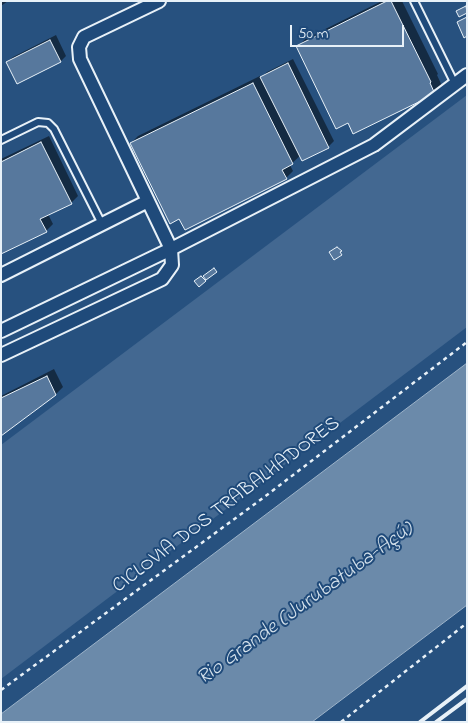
<!DOCTYPE html>
<meta charset="utf-8">
<style>
body{margin:0}
#map{position:relative;width:468px;height:723px;overflow:hidden;background:#27517f;font-family:"Indie Flower",sans-serif}
canvas{display:block}
.frame{position:absolute;inset:0;border:2px solid #e8f1f8;pointer-events:none}
.scale{position:absolute;left:290px;top:25px;width:114px;height:22px;box-sizing:border-box;border:2px solid #e8f1f8;border-top:0;padding-left:6px;font-size:15px;line-height:18px;white-space:nowrap;color:#e8f1f8;-webkit-text-stroke:4px #1f4a7a;paint-order:stroke}
</style>
<div id="map">
<canvas width="468" height="723"></canvas>
<div class="frame"></div>
<div class="scale">50 m</div>
</div>
<script>
const context = document.querySelector('canvas').getContext('2d');
context.lineJoin = 'round';
function paint(path, color) {
  context.fillStyle = color;
  context.fill(path, 'evenodd');
}
function shape(rows) {
  const path = new Path2D();
  for (const r of rows) {
    path.moveTo(r[0], r[1]);
    for (let i = 2; i < r.length; i += 2) path.lineTo(r[i], r[i + 1]);
  }
  return path;
}
function trace(path, color, width, dash) {
  context.strokeStyle = color;
  context.lineWidth = width;
  context.lineCap = dash ? 'butt' : 'round';
  context.setLineDash(dash || []);
  context.stroke(path);
}
function drawText(font, color, halo, rows, align = 'center') {
  context.font = font + ' "Indie Flower",sans-serif';
  context.lineWidth = 4;
  context.setLineDash([]);
  context.textBaseline = 'middle';
  context.strokeStyle = halo;
  context.fillStyle = color;
  for (const [text, x, y, turn = 0] of rows) {
    context.save();
    context.translate(x, y);
    context.rotate((+turn || 0) * Math.PI / 180);
    context.textAlign = isNaN(turn) ? turn : align;
    if (halo) context.strokeText(text, 0, 0);
    context.fillText(text, 0, 0);
    context.restore();
  }
}
const green = shape([
 [467,95,467,327,1,679,1,445]
]);
const water = shape([
 [467,363,467,605,312,722,1,722,1,714,467,363]
]);
const shadow = shape([
 [1,1,8,1,1,6],
 [382,1,402,1,438,74,437,75,442,86,435,93,349,121,298,47,305,39],
 [56,35,66,56,61,61,17,83,7,62,13,57],
 [293,59,334,141,328,147,302,160,300,156,290,165,293,171,286,178,131,143,138,136,260,76,261,78,267,72],
 [49,136,78,196,71,203,48,214,53,224,46,231,1,253,1,159],
 [54,369,63,387,56,394,1,434,1,396]
]);
const building = shape([
 [387,1,391,1,431,82,430,83,435,94,353,134,348,123,336,129,296,46,387,1],
 [466,6,467,13,459,17,456,11,466,6],
 [467,17,467,36,464,38,457,22,467,17],
 [50,40,61,62,17,84,6,62,50,40],
 [288,63,329,148,302,161,260,77,288,63],
 [253,83,293,164,282,170,287,179,185,230,179,219,170,224,130,143,253,83],
 [41,142,72,204,40,219,47,232,1,254,1,162,41,142],
 [337,247,342,251,340,252,342,255,334,260,329,252,337,247],
 [214,268,217,272,206,280,203,276,214,268],
 [201,276,206,281,199,287,194,281,201,276],
 [47,376,56,395,1,436,1,398,47,376]
]);
const path = shape([
 [1,690,263,498,467,342],
 [341,722,467,623]
]);
const lane = shape([
 [414,1,455,84],
 [1,140,38,122,48,123,54,129,102,224]
]);
const street = shape([
 [1,275,148,201],
 [1,331,171,249,374,145,467,75],
 [1,355,162,279,172,265,171,249,80,59,79,47,84,37,159,1]
]);
const rail = shape([
 [420,722,467,686],
 [436,722,467,699]
]);
const streetNames = [
 ["CICLOVIA DOS TRABALHADORES",227,506,-37]
];
const waterNames = [
 ["Rio Grande (Jurubatuba-Açú)",306,605,-36]
];
paint(green, '#436891');
paint(water, '#6b8aaa');
trace(water, '#9db3c9', 1);
paint(shadow, '#0007');
paint(building, '#57789d');
trace(building, '#e8f1f8', 1);
trace(lane, '#e8f1f8', 10);
trace(street, '#e8f1f8', 16);
trace(path, '#e8f1f8', 2.5, [4, 4]);
trace(lane, '#1f4a7a', 6);
trace(street, '#1f4a7a', 12);
trace(rail, '#e8f1f8', 4);
drawText('20px', '#e8f1f8', '#1f4a7a', streetNames);
drawText('italic 21px', '#d5e2ec', '#1f4a7a', waterNames);
</script>
